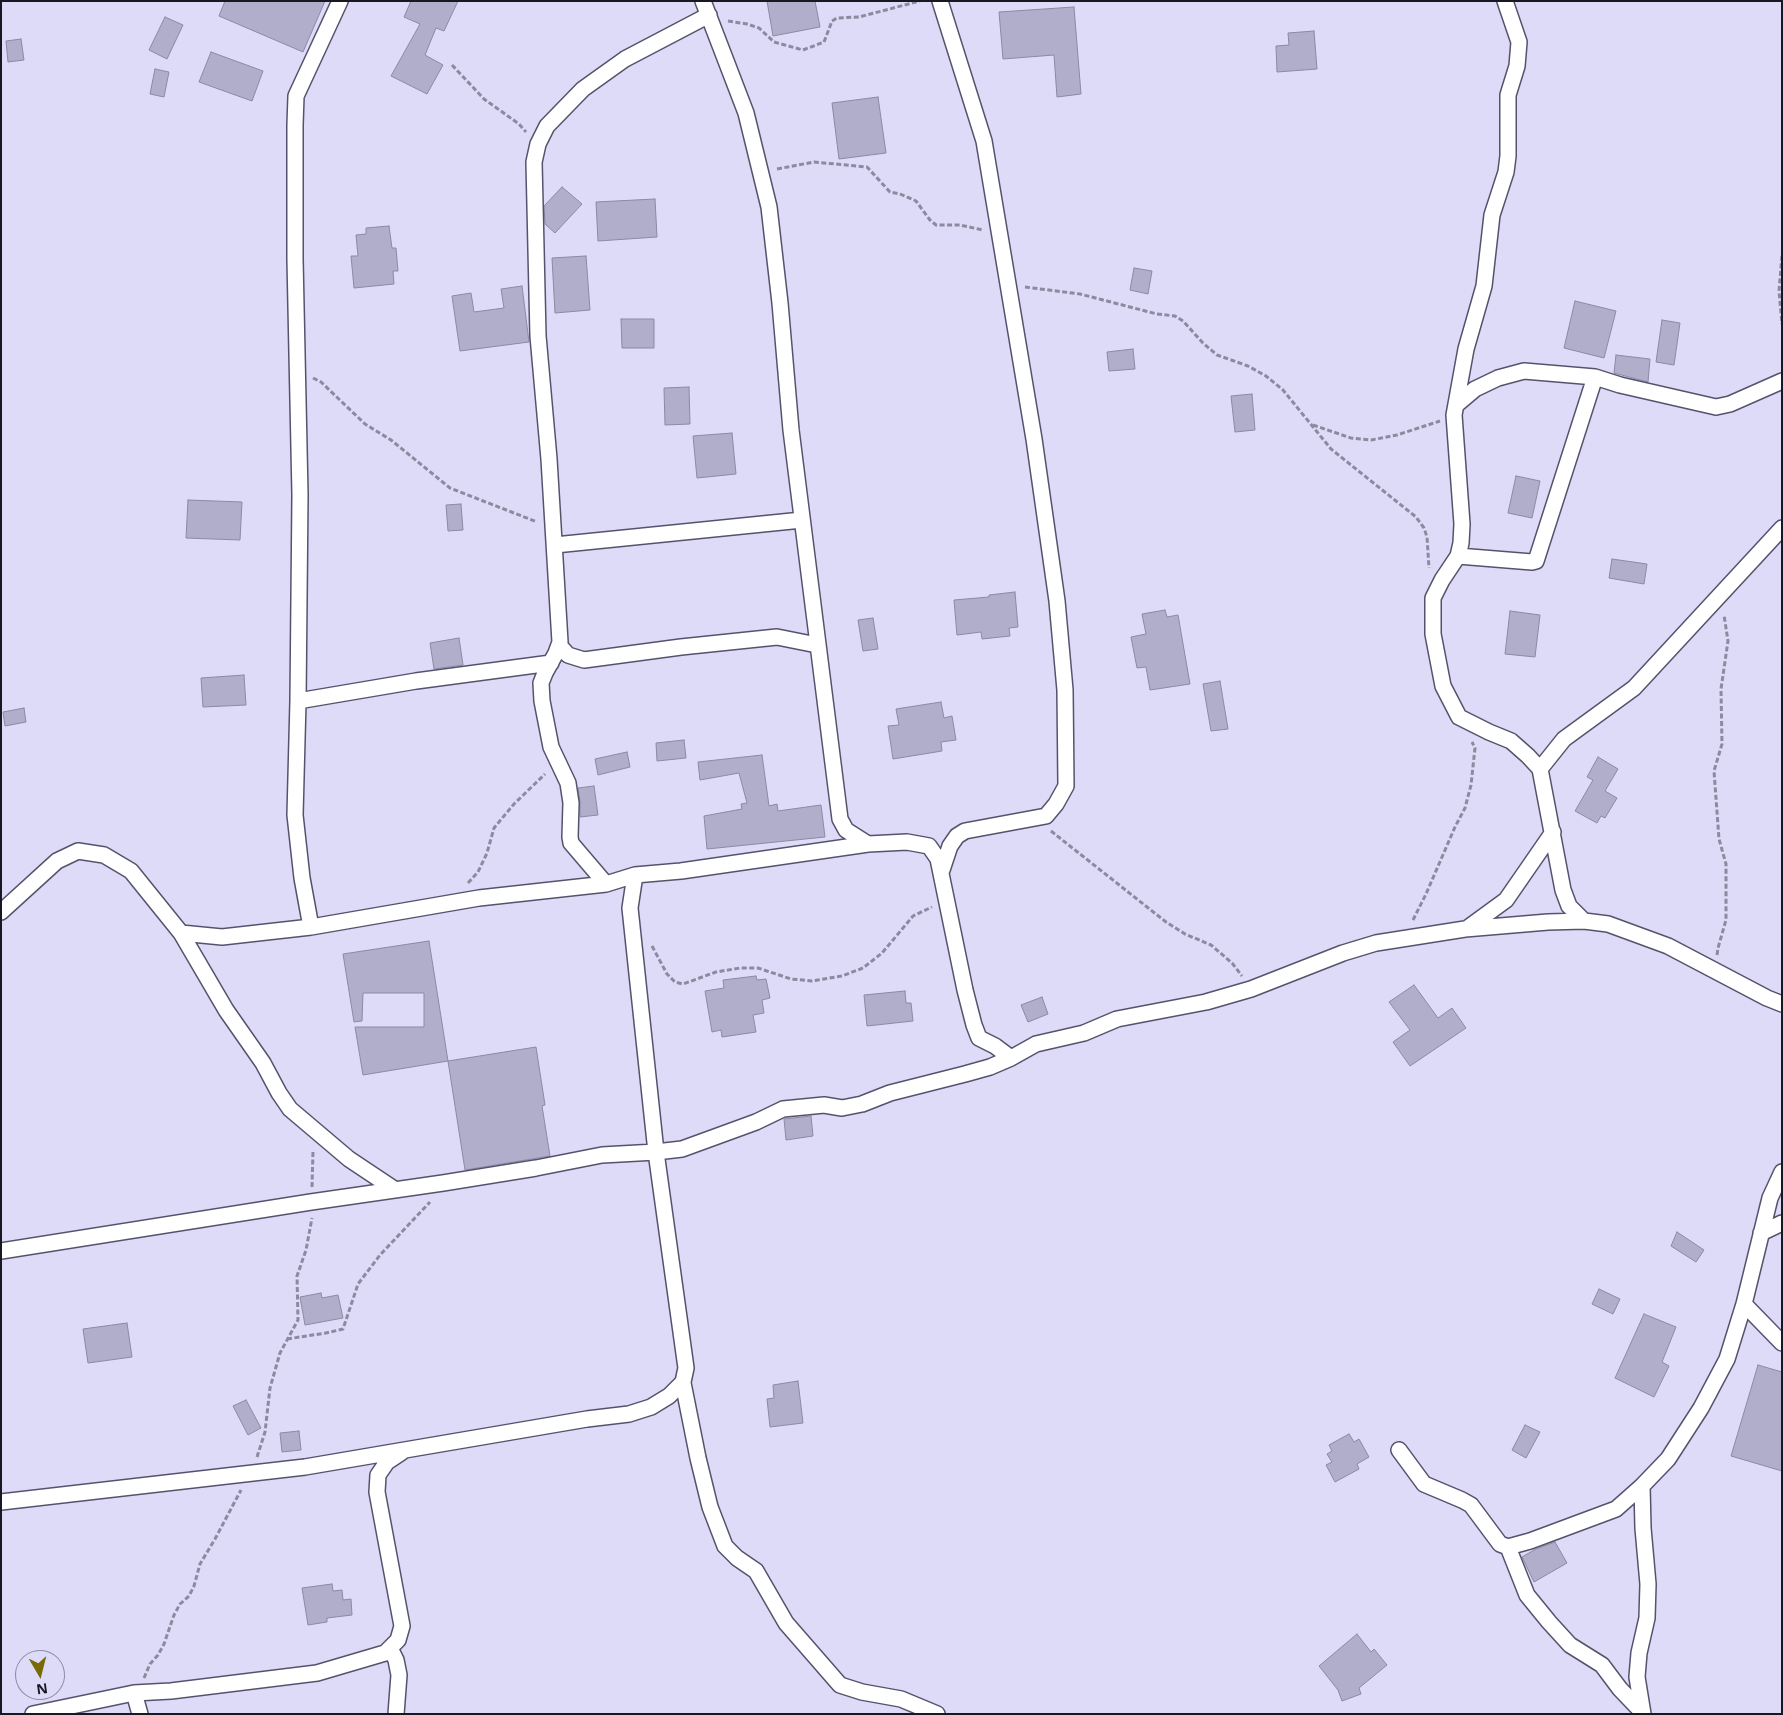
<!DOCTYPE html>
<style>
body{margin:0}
#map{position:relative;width:1783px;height:1715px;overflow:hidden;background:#dddbf8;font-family:"Open Sans",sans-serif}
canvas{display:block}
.frame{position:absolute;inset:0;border:2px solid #191822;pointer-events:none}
.north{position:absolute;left:15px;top:1650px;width:50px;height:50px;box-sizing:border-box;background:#dddbf8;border:1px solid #8f8da2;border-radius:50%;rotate:172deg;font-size:14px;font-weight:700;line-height:20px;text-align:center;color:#191822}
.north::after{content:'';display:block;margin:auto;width:18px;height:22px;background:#786b05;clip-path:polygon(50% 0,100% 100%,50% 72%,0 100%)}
</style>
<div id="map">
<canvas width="1783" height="1715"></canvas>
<div class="frame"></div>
<div class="north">N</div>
</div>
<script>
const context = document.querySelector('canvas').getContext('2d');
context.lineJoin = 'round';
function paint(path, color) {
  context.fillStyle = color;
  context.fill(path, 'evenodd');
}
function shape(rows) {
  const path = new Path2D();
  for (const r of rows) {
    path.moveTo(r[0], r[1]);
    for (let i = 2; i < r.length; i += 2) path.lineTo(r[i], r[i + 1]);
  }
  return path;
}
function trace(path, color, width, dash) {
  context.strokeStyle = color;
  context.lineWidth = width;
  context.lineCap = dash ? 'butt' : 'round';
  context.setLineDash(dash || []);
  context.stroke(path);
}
const building = shape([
 [225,1,325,1,303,52,219,16,225,1],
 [411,1,458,1,444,31,436,28,425,55,443,65,427,94,391,76,420,24,404,17,411,1],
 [767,1,815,1,820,27,773,36,767,1],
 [1074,7,1081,94,1057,97,1054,55,1003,59,999,12,1074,7],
 [165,17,183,25,167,59,149,50,165,17],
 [1314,31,1317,69,1277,72,1276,46,1289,45,1288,33,1314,31],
 [21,39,24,60,8,62,6,41,21,39],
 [211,52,263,71,252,101,199,82,211,52],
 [155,69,169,72,164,97,150,94,155,69],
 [878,97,886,153,839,159,832,103,878,97],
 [562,187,582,204,555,233,545,224,544,206,562,187],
 [655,199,657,237,598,241,596,202,655,199],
 [389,226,392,248,396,248,398,271,393,271,394,284,354,288,351,256,358,256,356,235,366,234,366,228,389,226],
 [586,256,590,310,555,313,552,258,586,256],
 [1134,268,1152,271,1148,294,1130,290,1134,268],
 [522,286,529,342,460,351,452,296,471,293,474,312,504,308,501,289,522,286],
 [1575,301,1616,311,1604,358,1564,348,1575,301],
 [621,319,654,319,654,348,622,348,621,319],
 [1662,320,1680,323,1674,365,1656,362,1662,320],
 [1133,349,1135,369,1109,371,1107,352,1133,349],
 [1616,355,1650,359,1648,382,1614,373,1616,355],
 [689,387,690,424,665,425,664,388,689,387],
 [1252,394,1255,430,1235,432,1231,396,1252,394],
 [732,433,736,474,697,478,693,436,732,433],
 [1516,476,1540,481,1532,518,1508,513,1516,476],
 [188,500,242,502,240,540,186,538,188,500],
 [461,504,463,530,448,531,446,505,461,504],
 [1612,559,1647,564,1644,584,1609,578,1612,559],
 [1015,592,1018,627,1009,628,1010,636,982,639,981,632,957,635,954,600,989,597,989,595,1015,592],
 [1165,610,1167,617,1178,615,1190,684,1150,690,1146,667,1137,668,1131,637,1146,634,1142,614,1165,610],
 [1510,611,1540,615,1535,657,1505,654,1510,611],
 [873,618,878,649,863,651,858,620,873,618],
 [459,638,463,665,434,669,430,643,459,638],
 [244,675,246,705,203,707,201,678,244,675],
 [1220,681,1228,729,1211,731,1203,684,1220,681],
 [941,702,944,718,952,716,956,740,941,742,942,751,893,759,888,726,899,725,896,709,941,702],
 [24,708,26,722,5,726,3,712,24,708],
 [684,740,686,758,657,761,656,743,684,740],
 [627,752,630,767,598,775,595,759,627,752],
 [762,755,769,806,777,804,778,811,821,805,825,837,707,849,704,816,742,809,741,804,747,803,739,773,700,780,698,762,762,755],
 [1598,757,1618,769,1605,791,1617,798,1605,818,1601,816,1597,823,1575,811,1593,780,1587,777,1598,757],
 [594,786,598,815,580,817,580,802,578,788,594,786],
 [429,941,448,1061,536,1047,545,1105,542,1106,550,1156,465,1170,448,1061,363,1075,355,1027,424,1027,424,993,363,993,362,1021,354,1022,343,954,429,941],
 [756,976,757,980,766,979,770,998,762,1000,764,1013,753,1015,756,1032,722,1037,721,1030,712,1032,705,991,724,988,723,980,756,976],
 [1414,985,1438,1018,1452,1008,1466,1028,1410,1066,1393,1042,1410,1030,1389,1002,1414,985],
 [905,991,906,1003,911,1003,913,1021,867,1026,864,995,905,991],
 [1042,997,1048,1014,1028,1022,1021,1005,1042,997],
 [811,1116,813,1136,786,1140,784,1119,811,1116],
 [1677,1232,1704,1250,1696,1262,1671,1246,1677,1232],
 [1599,1289,1620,1299,1613,1314,1592,1304,1599,1289],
 [321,1293,322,1298,338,1295,343,1318,305,1325,300,1297,321,1293],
 [1644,1314,1676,1327,1662,1362,1669,1366,1654,1397,1615,1378,1644,1314],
 [127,1323,132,1357,88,1363,83,1329,127,1323],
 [1758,1365,1782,1372,1782,1471,1731,1456,1758,1365],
 [798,1381,803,1423,770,1427,767,1399,774,1398,773,1385,798,1381],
 [246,1400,261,1428,248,1435,233,1406,246,1400],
 [1525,1425,1540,1432,1526,1458,1512,1450,1525,1425],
 [299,1431,301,1450,282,1452,280,1433,299,1431],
 [1349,1434,1354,1442,1359,1439,1369,1457,1357,1464,1359,1469,1335,1482,1326,1465,1332,1462,1327,1454,1332,1451,1329,1445,1349,1434],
 [1555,1542,1567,1563,1534,1582,1522,1557,1536,1549,1555,1542],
 [332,1584,333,1591,342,1590,343,1600,351,1599,352,1615,327,1618,327,1622,308,1625,302,1588,332,1584],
 [1357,1634,1371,1652,1374,1649,1387,1665,1359,1688,1361,1694,1342,1701,1338,1690,1319,1666,1357,1634]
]);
const path = shape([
 [728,21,747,24,759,28,774,42,803,50,824,42,832,21,837,18,859,17,920,1],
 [452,65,484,99,519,124,526,132],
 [777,169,814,162,867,167,890,192,900,194,916,201,930,220,936,225,960,225,983,230],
 [1782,256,1779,291,1782,324],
 [1025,287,1080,294,1157,314,1175,316,1183,321,1203,343,1217,355,1248,366,1266,376,1283,390,1331,449,1416,517,1424,528,1427,537,1429,568],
 [313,378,321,382,365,424,391,440,450,488,537,522],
 [1313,425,1351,438,1371,440,1397,435,1440,421],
 [1051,831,1166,922,1185,934,1211,945,1232,963,1242,976],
 [468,883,478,872,487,853,494,828,514,804,545,774],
 [1413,920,1426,894,1455,827,1465,808,1471,785,1475,748,1472,742],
 [652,946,667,974,675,982,683,984,716,972,740,968,758,968,791,979,812,981,842,976,863,968,882,953,913,916,932,907],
 [1717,955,1718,948,1726,920,1726,864,1719,839,1714,771,1722,744,1721,689,1728,641,1724,615],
 [312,1187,313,1151],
 [287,1339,326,1333,343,1329,358,1284,380,1255,430,1202],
 [257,1457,265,1432,270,1388,280,1353,298,1320,297,1276,306,1250,312,1218],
 [144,1678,150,1664,158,1655,164,1644,174,1615,180,1604,189,1596,194,1586,200,1564,215,1539,241,1490]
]);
const street = shape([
 [703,1,746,113,769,207,780,303,791,430,840,819,846,830,868,844],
 [940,1,984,141,1034,439,1057,601,1065,690,1066,786,1056,804,1046,816,965,831,957,836,950,846,942,870],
 [1505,1,1519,42,1517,66,1508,95,1508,156,1506,172,1492,215,1484,286,1466,349,1454,415,1462,524,1461,543,1458,556,1442,580,1433,598,1433,634,1443,686,1459,717,1489,732,1511,741,1528,756,1540,769,1563,890,1569,906,1584,921],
 [1456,405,1475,389,1498,378,1524,371,1595,377,1620,385,1716,407,1730,404,1782,381],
 [555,545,802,520],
 [1458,556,1532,562,1536,561,1595,377],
 [559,645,568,655,584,660,681,647,777,637,817,645],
 [298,701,416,681,551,663],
 [1540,769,1564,739,1634,688,1782,528],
 [606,884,571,843,570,837,571,803,568,783,551,747,542,701,541,683,545,673,556,653,560,642,549,459,538,336,534,162,538,144,547,126,583,89,625,59,709,15],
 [1,912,57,861,78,851,104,855,131,871,181,933,222,937,311,927,479,898,606,884,635,875,681,871,868,844,907,842,929,846,938,859,965,990,974,1025,979,1038,995,1046,1011,1058,1036,1044,1084,1033,1117,1019,1206,1002,1251,989,1343,953,1376,943,1465,929,1548,922,1584,921,1608,924,1668,946,1767,998,1782,1004],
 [311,927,302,878,295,815,298,701,300,495,295,259,295,125,296,96,340,1],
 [1469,927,1506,900,1553,832],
 [181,933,226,1010,263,1063,279,1093,290,1109,349,1159,394,1189],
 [1761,1233,1782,1223],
 [1,1251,311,1202,443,1183,536,1168,602,1155,656,1152,682,1149,756,1122,783,1109,824,1105,842,1108,862,1104,890,1093,965,1074,990,1067,1011,1058],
 [1744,1304,1782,1343],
 [683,1383,698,1458,710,1507,725,1546,737,1558,756,1571,786,1623,840,1685,862,1692,901,1699,937,1714],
 [1399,1450,1424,1484,1462,1500,1471,1505,1500,1544,1508,1547,1530,1541,1616,1509,1642,1486,1668,1459,1701,1408,1727,1359,1744,1304,1770,1198,1782,1172],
 [1642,1486,1643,1528,1648,1584,1647,1618,1639,1653,1637,1677,1643,1714],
 [1,1502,305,1467,587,1419,629,1414,651,1407,669,1396,683,1382,686,1368,656,1152,630,908,635,875],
 [1508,1547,1527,1595,1549,1622,1570,1645,1602,1665,1620,1689,1642,1712],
 [390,1648,396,1660,399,1675,396,1714],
 [134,1693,140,1714],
 [33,1714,134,1693,171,1691,317,1673,385,1653,398,1640,402,1626,377,1492,378,1475,387,1462,402,1452]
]);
paint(building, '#b0aeca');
trace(building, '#8b89a4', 1);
trace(street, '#55536c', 18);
trace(path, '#8c8a9f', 3, [5, 2.5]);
trace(street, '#fff', 15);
</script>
